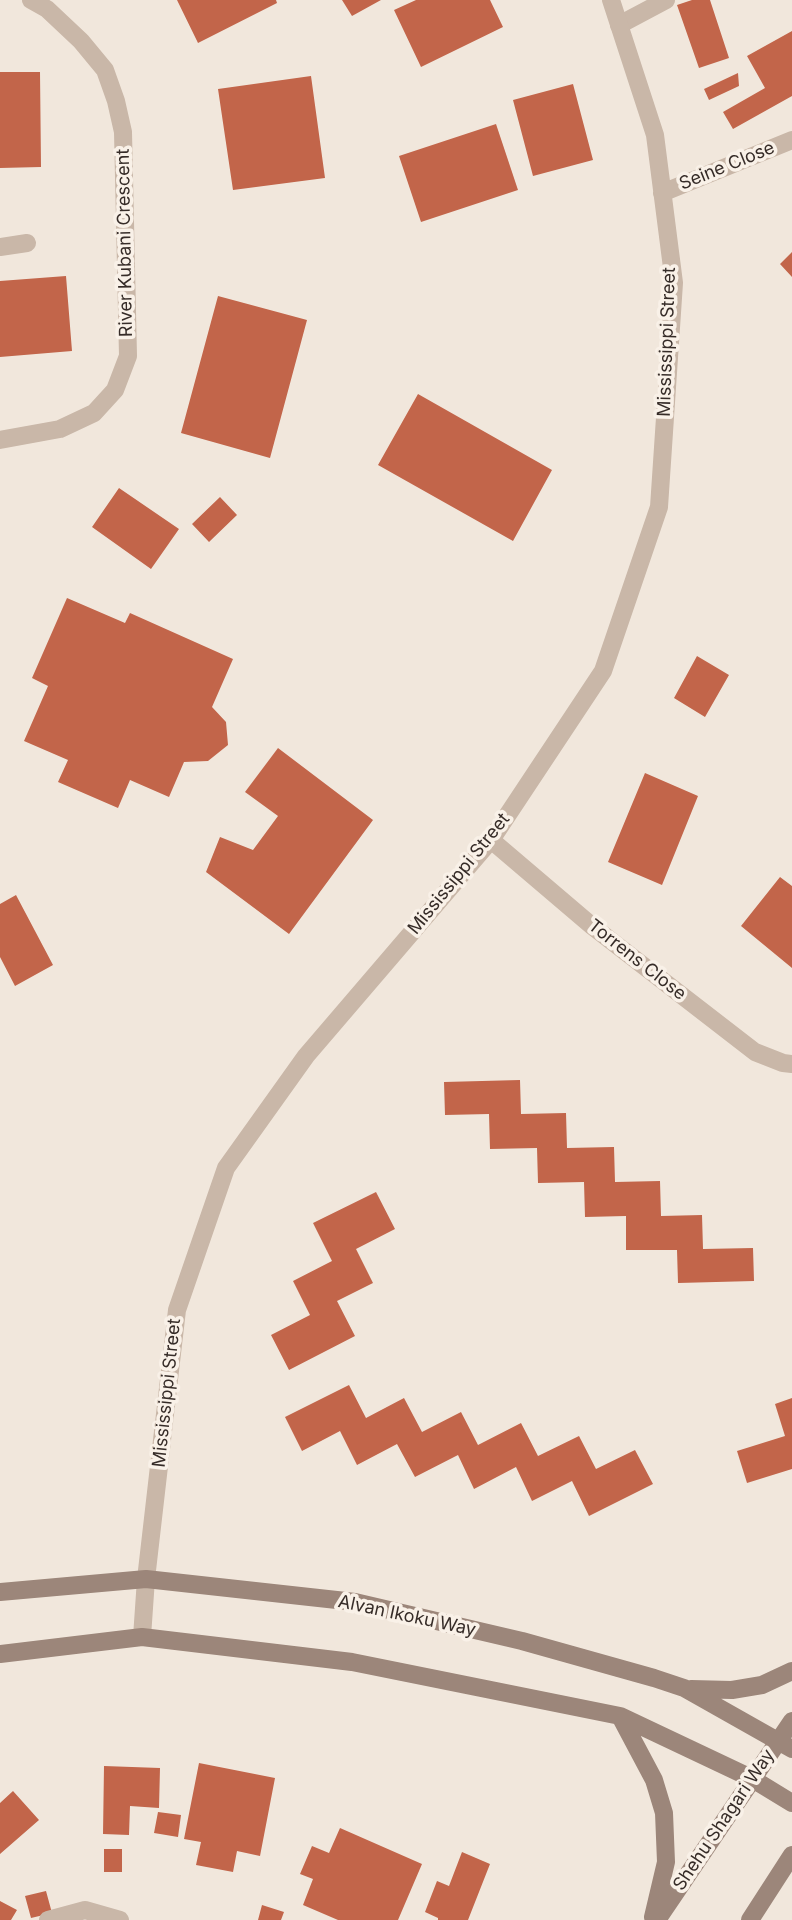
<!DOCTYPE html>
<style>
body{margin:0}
canvas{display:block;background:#f1e7dc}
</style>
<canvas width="792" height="1920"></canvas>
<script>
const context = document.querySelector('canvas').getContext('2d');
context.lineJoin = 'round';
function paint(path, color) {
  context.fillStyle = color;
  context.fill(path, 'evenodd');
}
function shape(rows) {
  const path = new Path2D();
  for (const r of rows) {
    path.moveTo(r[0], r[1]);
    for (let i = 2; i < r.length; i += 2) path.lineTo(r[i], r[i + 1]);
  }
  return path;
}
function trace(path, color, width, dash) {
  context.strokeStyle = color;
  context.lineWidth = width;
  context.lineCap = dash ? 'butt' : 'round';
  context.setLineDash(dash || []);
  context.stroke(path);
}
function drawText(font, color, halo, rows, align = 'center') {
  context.font = font + ' Inter,sans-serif';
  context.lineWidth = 7;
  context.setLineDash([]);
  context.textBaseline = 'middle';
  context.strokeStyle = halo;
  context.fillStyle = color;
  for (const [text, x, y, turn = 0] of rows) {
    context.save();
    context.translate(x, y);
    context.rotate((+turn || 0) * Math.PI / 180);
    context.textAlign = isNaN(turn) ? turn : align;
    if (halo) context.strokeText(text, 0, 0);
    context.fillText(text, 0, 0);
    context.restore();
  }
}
const building = shape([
 [177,0,276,0,277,3,198,43],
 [342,0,381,0,352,16],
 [416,0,490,0,503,27,421,67,394,10],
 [692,0,710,0,729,58,699,68,677,5],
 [792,31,792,96,733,129,723,112,765,88,747,56],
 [0,72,40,72,41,167,0,168],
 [738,73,739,86,709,100,704,89],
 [311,76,325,178,233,190,218,89],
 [573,84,593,160,533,176,513,100],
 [496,124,518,190,421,222,399,156],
 [792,252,792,277,780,264],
 [66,276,72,351,0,357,0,281],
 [218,296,307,320,270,458,181,433],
 [418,394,552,470,513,541,378,465],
 [119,488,179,529,151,569,92,527],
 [220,497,237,515,209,542,192,524],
 [67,598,125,623,130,613,233,659,212,707,226,722,228,745,208,761,184,762,169,797,130,780,118,808,58,782,68,760,24,741,48,686,32,678],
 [697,656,729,675,705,717,674,698],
 [278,748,373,820,289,934,206,872,220,837,253,850,278,816,245,792],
 [645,773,698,796,662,885,608,862],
 [780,877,792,886,792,968,741,926],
 [16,895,53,965,15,986,0,957,0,904],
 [520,1080,521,1114,566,1113,567,1148,614,1147,615,1182,660,1181,661,1216,702,1215,703,1249,753,1248,754,1281,678,1283,677,1250,626,1250,626,1216,585,1217,584,1182,538,1183,537,1148,490,1149,489,1114,445,1115,444,1082],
 [376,1192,395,1229,356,1249,373,1283,337,1301,355,1336,289,1370,271,1335,310,1315,293,1281,332,1261,313,1223],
 [349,1385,366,1418,404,1398,422,1432,461,1412,478,1445,521,1423,538,1456,579,1436,596,1469,635,1450,653,1484,589,1516,572,1481,532,1501,516,1467,474,1489,458,1455,415,1477,397,1444,357,1465,340,1431,302,1451,285,1417],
 [792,1398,792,1469,747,1483,737,1451,785,1436,775,1404],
 [199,1763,275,1778,260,1856,237,1851,233,1872,196,1865,201,1842,184,1839],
 [104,1766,160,1768,159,1808,130,1806,129,1835,103,1834],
 [13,1791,39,1820,0,1854,0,1803],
 [158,1812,181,1815,178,1837,154,1833],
 [340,1828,422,1864,398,1920,338,1920,303,1905,313,1879,300,1874,312,1846,329,1853],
 [104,1849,122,1849,122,1872,104,1872],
 [462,1852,490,1864,468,1920,438,1920,438,1918,425,1912,437,1881,449,1886],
 [46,1891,52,1913,31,1918,25,1896],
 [0,1901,17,1910,11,1920,0,1920],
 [262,1905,284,1912,281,1920,258,1920]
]);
const lane = shape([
 [619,25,666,0]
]);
const street = shape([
 [662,193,792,140],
 [0,247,27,243],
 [0,440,60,429,94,413,115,390,128,356,123,132,116,101,105,70,81,41,47,9,31,0],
 [491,840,592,926,755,1052,783,1063,792,1064],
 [142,1637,146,1579,177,1310,226,1168,306,1056,491,840,603,671,659,507,674,283,655,135,611,0],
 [48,1920,85,1910,120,1920]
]);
const secondary = shape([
 [0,1592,146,1579,355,1602,522,1641,654,1678,684,1688,792,1749],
 [0,1654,142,1637,352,1662,620,1716,751,1778,792,1803],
 [691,1689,732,1690,762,1685,792,1671],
 [620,1716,654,1780,664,1813,666,1862,653,1917],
 [657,1920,792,1721],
 [750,1920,792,1855]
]);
const streetNames = [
 ["Seine Close",727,166,-22],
 ["River Kubani Crescent",125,243,-91],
 ["Mississippi Street",667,342,-88],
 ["Mississippi Street",459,874,-51],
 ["Torrens Close",637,960,38],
 ["Mississippi Street",167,1393,-84],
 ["Alvan Ikoku Way",407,1616,12],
 ["Shehu Shagari Way",724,1820,-56]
];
paint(building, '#c2654a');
trace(lane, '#c9b7a8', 18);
trace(street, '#c9b7a8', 18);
trace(secondary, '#9c867a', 18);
drawText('18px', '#362c28', '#f9f1e8', streetNames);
</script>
